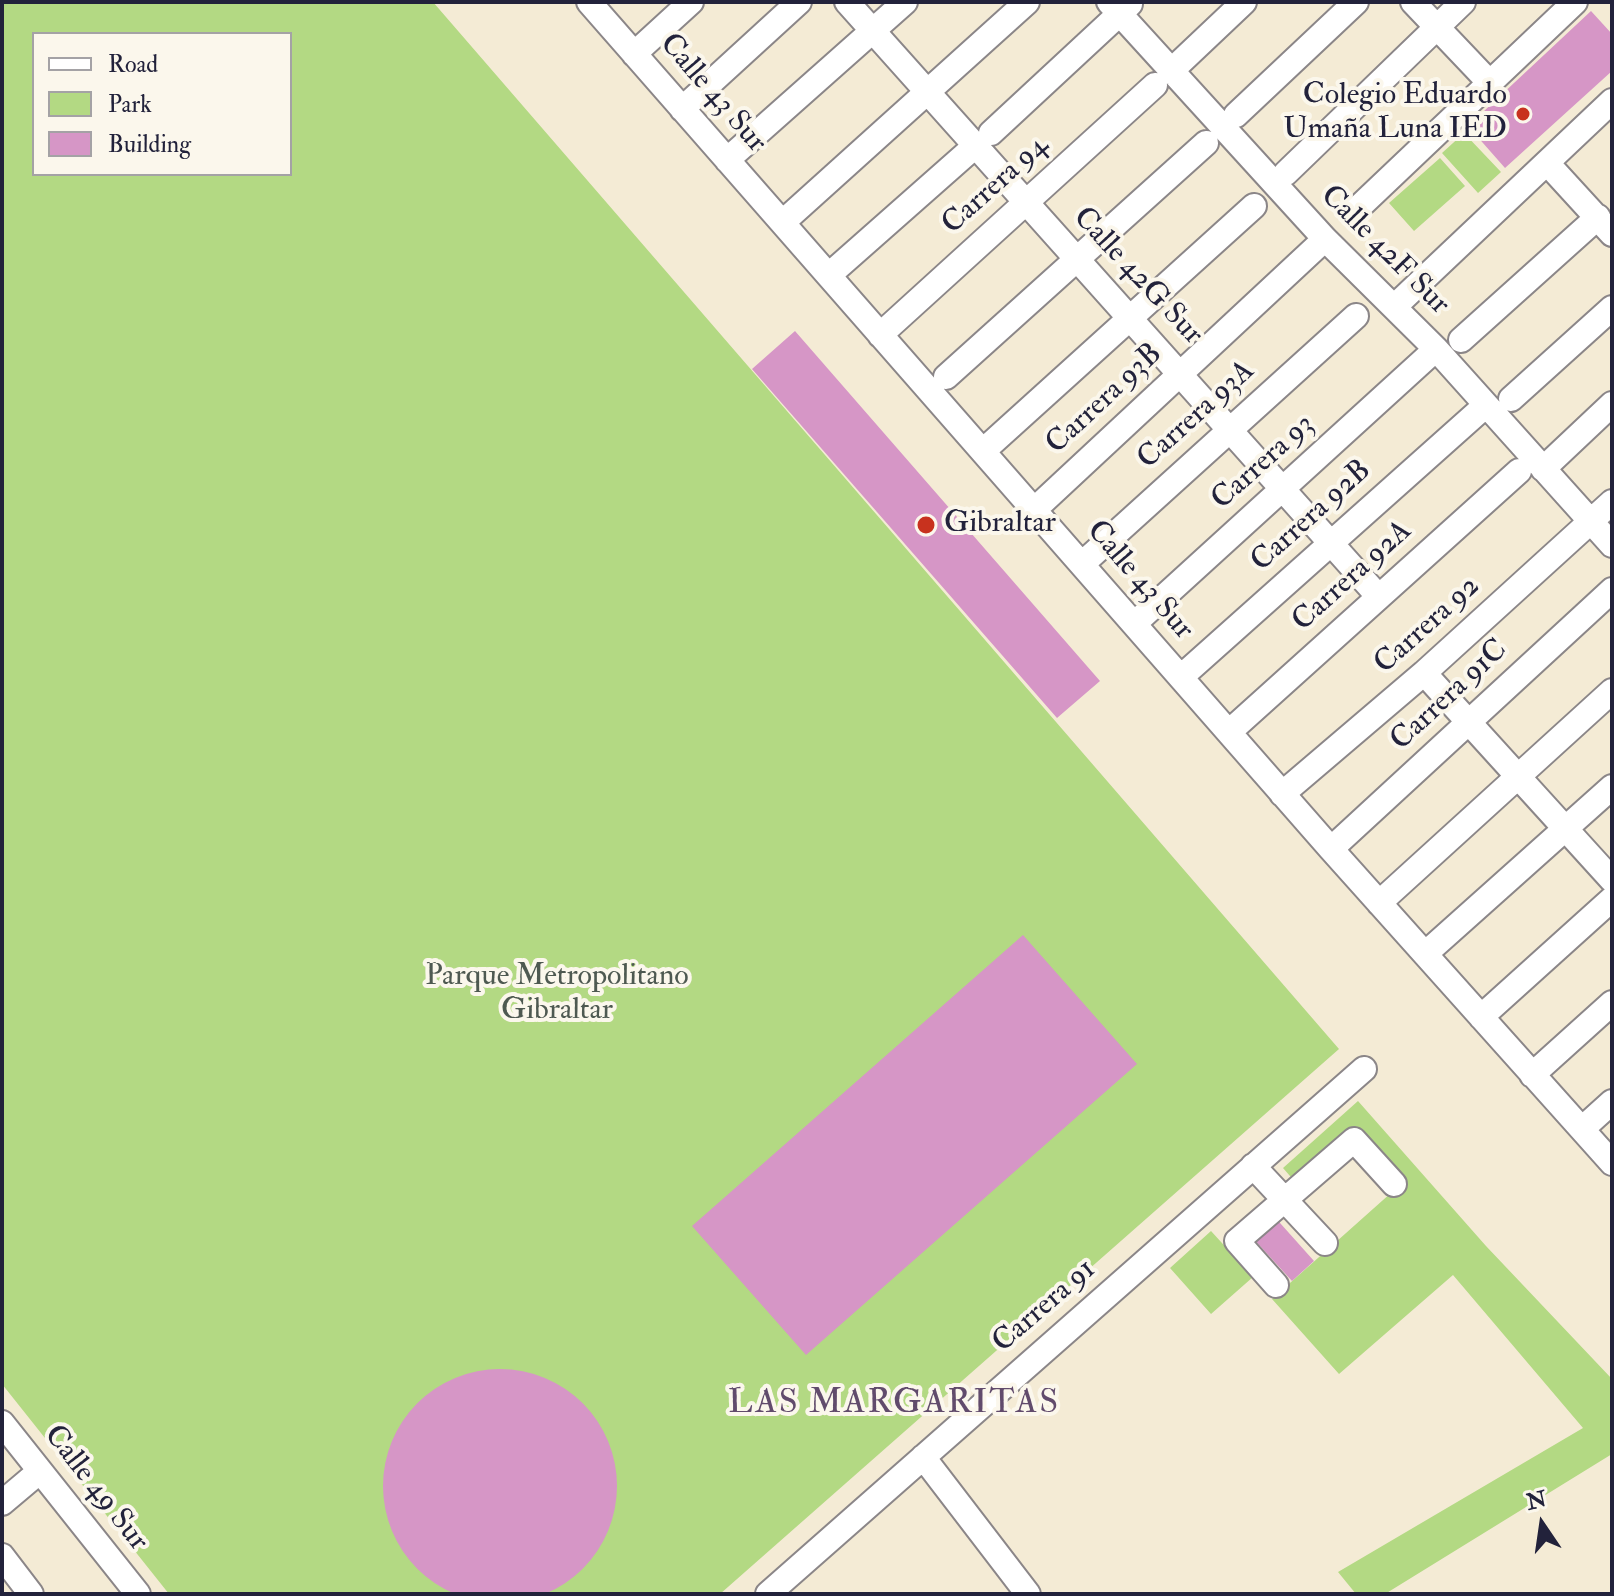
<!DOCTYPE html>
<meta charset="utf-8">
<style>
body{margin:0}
#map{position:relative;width:1614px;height:1596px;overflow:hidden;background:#f4ebd5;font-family:"IM FELL Double Pica",serif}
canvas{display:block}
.frame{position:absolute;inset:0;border:4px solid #22223b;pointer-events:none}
.legend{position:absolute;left:32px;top:32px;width:260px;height:144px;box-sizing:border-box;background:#fbf7ec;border:2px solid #a4a2a5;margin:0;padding:10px 14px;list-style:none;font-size:24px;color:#22223b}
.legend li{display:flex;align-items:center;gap:16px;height:40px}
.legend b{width:40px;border:2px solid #a4a2a5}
.north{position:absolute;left:1502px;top:1484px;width:80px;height:80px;-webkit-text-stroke:6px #fbf7ec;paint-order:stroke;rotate:347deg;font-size:22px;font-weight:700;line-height:32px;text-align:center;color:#22223b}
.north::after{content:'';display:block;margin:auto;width:28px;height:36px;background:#22223b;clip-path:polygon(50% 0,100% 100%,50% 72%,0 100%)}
</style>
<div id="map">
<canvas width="1614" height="1596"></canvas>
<div class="frame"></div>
<ul class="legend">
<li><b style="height:10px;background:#fff"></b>Road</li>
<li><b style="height:22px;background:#b3d983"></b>Park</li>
<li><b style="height:22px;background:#d696c6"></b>Building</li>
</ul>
<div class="north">N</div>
</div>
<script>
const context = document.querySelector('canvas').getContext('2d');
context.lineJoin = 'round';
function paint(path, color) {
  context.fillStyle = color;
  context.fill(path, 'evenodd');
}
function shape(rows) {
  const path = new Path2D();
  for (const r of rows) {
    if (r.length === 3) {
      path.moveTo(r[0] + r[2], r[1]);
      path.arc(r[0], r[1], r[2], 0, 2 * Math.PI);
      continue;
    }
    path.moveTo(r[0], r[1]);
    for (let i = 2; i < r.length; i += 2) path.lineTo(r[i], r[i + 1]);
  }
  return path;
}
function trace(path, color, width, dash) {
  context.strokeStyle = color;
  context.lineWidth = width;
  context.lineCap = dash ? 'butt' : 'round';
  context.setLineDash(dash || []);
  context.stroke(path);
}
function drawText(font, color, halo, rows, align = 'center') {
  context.font = font + ' "IM FELL Double Pica",serif';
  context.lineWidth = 8;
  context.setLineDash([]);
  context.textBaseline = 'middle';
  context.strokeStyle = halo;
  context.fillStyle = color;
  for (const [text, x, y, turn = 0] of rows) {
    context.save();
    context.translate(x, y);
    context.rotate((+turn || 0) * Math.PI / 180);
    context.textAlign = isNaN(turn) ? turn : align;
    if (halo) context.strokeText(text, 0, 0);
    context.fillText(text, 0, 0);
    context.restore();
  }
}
const green = shape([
 [2,2,433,2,1339,1049,720,1594,169,1594,2,1384],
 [34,34,290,34,290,174,34,174],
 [1464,133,1501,172,1478,193,1442,153],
 [1440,158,1465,186,1414,231,1389,203],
 [1358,1101,1486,1246,1612,1379,1612,1454,1385,1594,1356,1594,1338,1572,1583,1428,1453,1275,1339,1374,1272,1299,1401,1184,1356,1132,1297,1184,1283,1168],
 [1211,1231,1253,1277,1211,1314,1170,1268]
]);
const building = shape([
 [1591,11,1612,34,1612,71,1505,168,1468,126],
 [795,331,1100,681,1057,718,752,369],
 [1023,935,1137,1064,806,1355,692,1226],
 [1272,1214,1314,1261,1292,1281,1249,1234],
 [500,1486,117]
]);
const minor = shape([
 [589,2,1331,849,1612,1163],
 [847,2,1379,597],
 [1109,2,1325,239,1436,349,1612,545],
 [1413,2,1490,83],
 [634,54,691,2],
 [1170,72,1244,2],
 [682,109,799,2],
 [1236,115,1356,2],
 [991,133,1130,4],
 [727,160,905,2],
 [1547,163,1612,234],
 [1286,173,1463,2],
 [1357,209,1575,2],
 [783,222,1027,2],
 [829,275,974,147],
 [1394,307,1612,101],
 [880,335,1155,85],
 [1461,340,1598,217],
 [946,377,1206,143],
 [1511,399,1612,308],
 [983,451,1254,206],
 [1543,469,1612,404],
 [1034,510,1325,239],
 [1082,564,1356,316],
 [1134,624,1436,349],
 [1424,673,1612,880],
 [1181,677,1486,405],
 [1229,732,1519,471],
 [1282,794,1424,673,1612,502],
 [1331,849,1612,590],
 [1379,903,1612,691],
 [1425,954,1612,787],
 [1481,1017,1612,899],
 [1532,1075,1612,1003],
 [1582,1129,1612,1102],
 [1253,1166,1325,1243],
 [1276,1285,1237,1241,1354,1140,1394,1184],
 [2,1423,138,1594],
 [923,1457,1028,1594],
 [2,1503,40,1471],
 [2,1556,31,1594],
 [768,1594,1364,1069]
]);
const markers = [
 [1523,114,8,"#c8321e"],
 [926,525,10,"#c8321e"]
];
const streetNames = [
 ["Calle 43 Sur",712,94,49],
 ["Carrera 94",996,186,-42],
 ["Calle 42F Sur",1384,251,45],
 ["Calle 42G Sur",1137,277,47],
 ["Carrera 93B",1105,400,-43],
 ["Carrera 93A",1197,416,-42],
 ["Carrera 93",1264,463,-42],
 ["Carrera 92B",1312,517,-42],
 ["Carrera 92A",1353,577,-42],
 ["Calle 43 Sur",1139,581,49],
 ["Carrera 92",1428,626,-42],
 ["Carrera 91C",1450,696,-43],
 ["Carrera 91",1045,1307,-41],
 ["Calle 49 Sur",95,1489,52]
];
const poiNames = [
 ["Colegio Eduardo",1507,97],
 ["Umaña Luna IED",1507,131],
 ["Gibraltar",944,525,"left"]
];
const parkNames = [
 ["Parque Metropolitano",557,978],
 ["Gibraltar",557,1012]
];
const quarterNames = [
 ["LAS MARGARITAS",894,1405]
];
paint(green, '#b3d983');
paint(building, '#d696c6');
trace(minor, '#8b8688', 28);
trace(minor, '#fff', 24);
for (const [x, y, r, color] of markers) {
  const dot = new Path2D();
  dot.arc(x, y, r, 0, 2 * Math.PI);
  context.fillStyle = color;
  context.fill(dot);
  trace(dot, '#fbf7ec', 3);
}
drawText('30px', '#22223b', '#fbf7ec', streetNames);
drawText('30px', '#22223b', '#fbf7ec', poiNames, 'right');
drawText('30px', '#4e5951', '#fbf7ec', parkNames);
context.letterSpacing = '2px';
drawText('34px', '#614b6c', '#fbf7ec', quarterNames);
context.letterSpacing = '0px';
</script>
